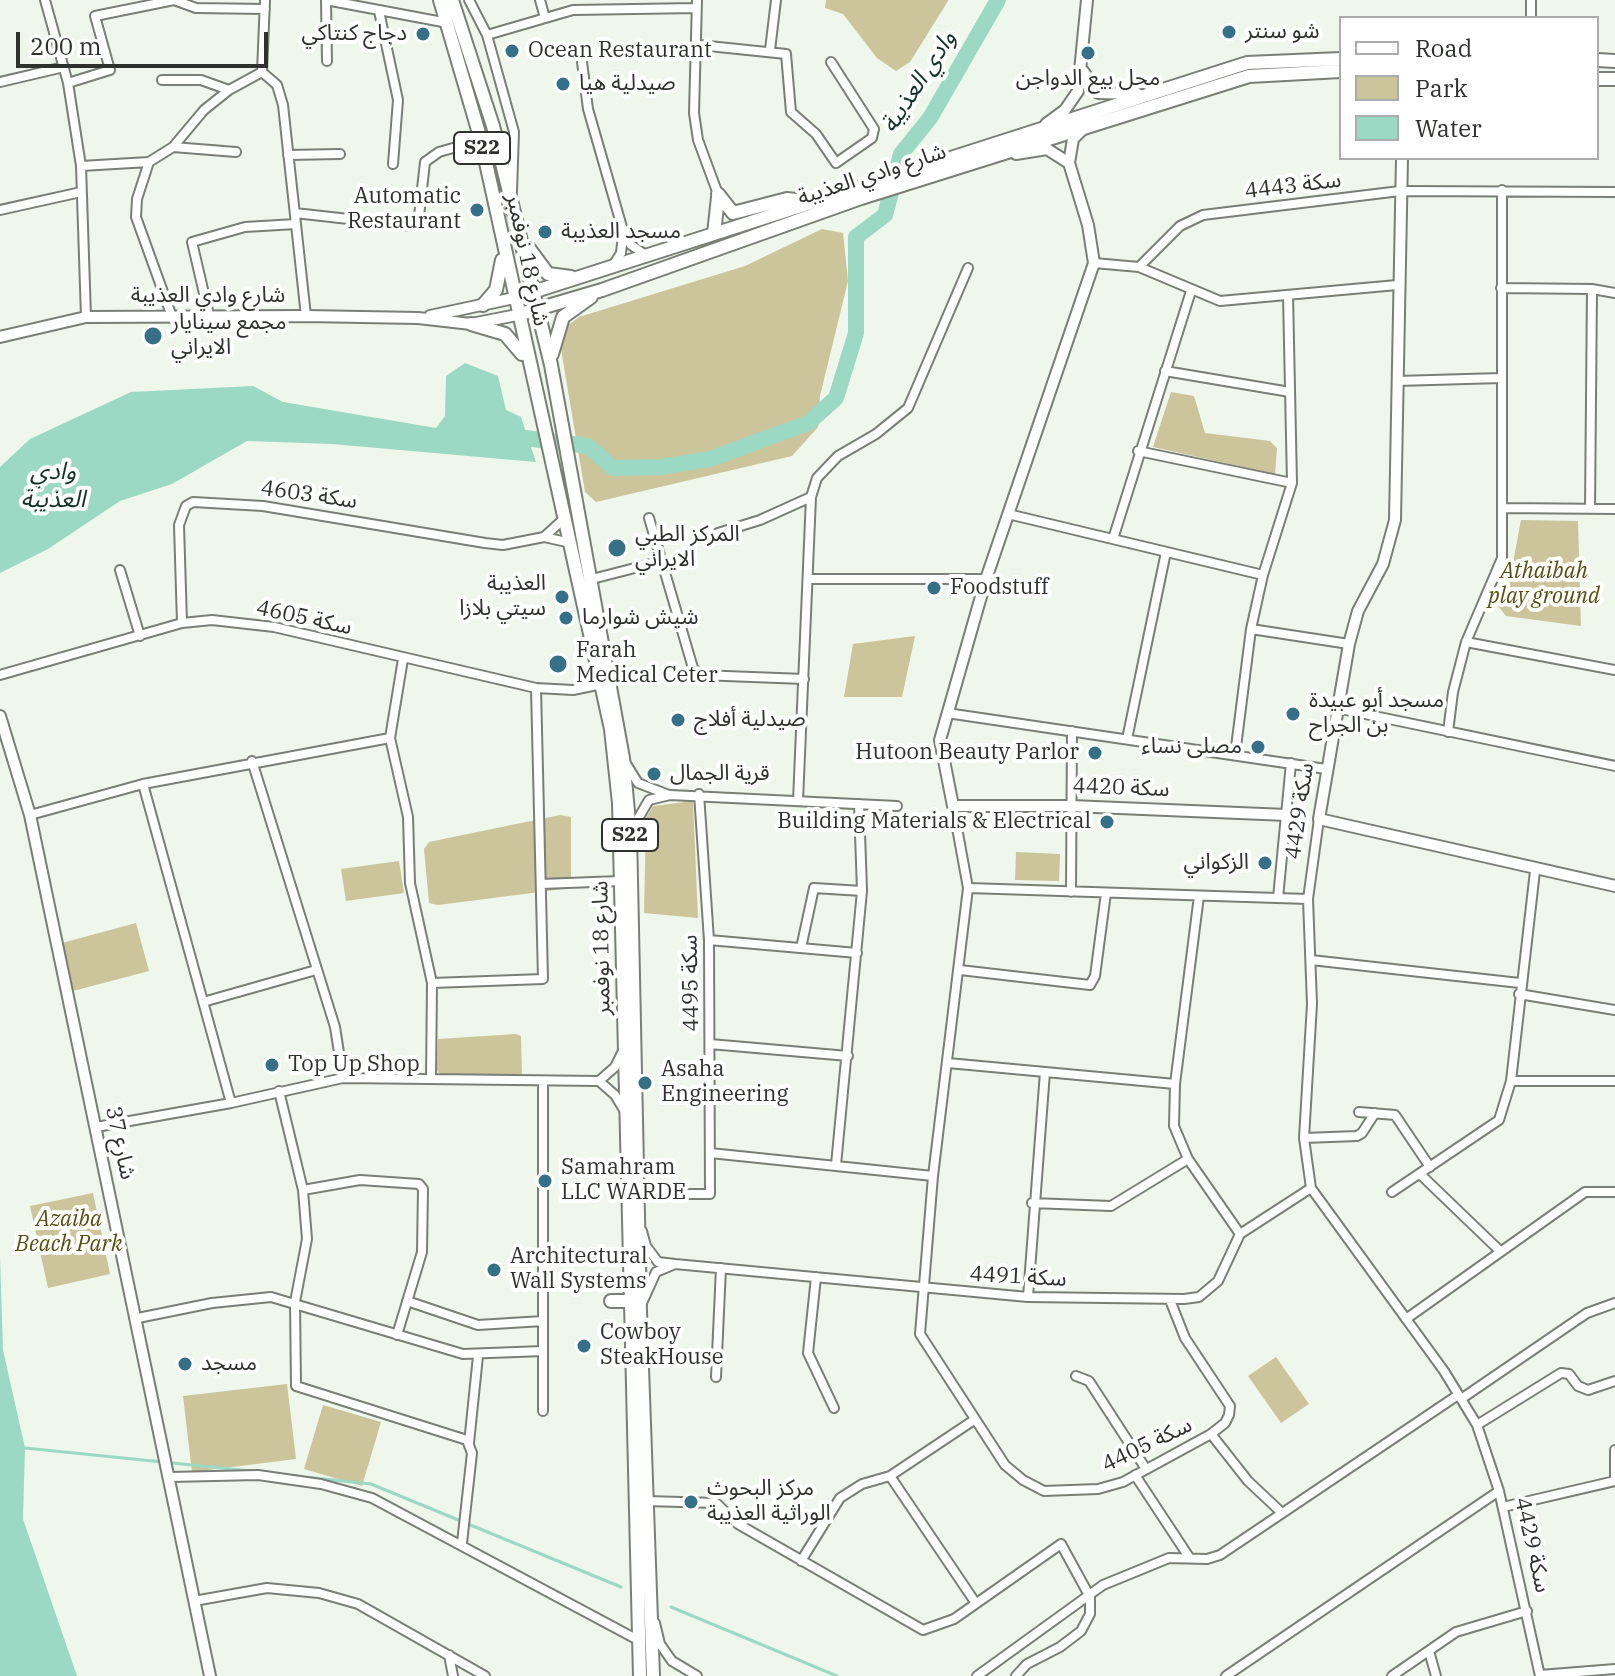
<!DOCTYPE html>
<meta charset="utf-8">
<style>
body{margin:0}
#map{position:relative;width:1615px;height:1676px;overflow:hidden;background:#eff6eb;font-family:"IBM Plex Serif",serif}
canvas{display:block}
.legend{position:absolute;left:1339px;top:16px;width:260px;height:144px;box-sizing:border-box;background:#fff;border:2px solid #abadab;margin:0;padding:10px 14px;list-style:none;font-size:24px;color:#2e312d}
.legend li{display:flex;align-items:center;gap:16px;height:40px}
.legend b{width:40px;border:2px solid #abadab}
.scale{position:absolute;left:16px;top:32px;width:252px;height:36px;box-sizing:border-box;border:4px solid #2e312d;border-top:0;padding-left:10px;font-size:24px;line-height:28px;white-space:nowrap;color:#2e312d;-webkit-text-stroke:6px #fff;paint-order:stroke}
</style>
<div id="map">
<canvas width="1615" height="1676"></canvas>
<ul class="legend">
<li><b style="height:10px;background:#fff"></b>Road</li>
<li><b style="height:22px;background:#ccc49a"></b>Park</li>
<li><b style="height:22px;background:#9bd9c4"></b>Water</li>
</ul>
<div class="scale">200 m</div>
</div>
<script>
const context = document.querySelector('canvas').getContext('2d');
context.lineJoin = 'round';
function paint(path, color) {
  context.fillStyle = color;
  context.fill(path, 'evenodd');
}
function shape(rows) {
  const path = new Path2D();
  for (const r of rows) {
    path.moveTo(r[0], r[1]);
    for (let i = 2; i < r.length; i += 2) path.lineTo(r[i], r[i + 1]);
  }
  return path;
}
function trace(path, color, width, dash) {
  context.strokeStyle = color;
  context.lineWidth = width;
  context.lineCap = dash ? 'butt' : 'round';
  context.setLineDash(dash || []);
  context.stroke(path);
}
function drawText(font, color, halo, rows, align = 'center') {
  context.font = font + ' "IBM Plex Serif","Noto Sans Arabic",serif';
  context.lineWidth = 8;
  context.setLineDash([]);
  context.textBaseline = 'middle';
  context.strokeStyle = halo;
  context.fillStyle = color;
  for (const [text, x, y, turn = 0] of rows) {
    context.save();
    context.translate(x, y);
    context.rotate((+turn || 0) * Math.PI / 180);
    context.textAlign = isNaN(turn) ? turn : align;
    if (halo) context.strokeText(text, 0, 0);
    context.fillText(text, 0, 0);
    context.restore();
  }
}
const green = shape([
 [826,0,948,0,948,1,910,62,896,71,877,58,843,14,825,8],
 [822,229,843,233,848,281,820,396,818,427,792,456,596,502,585,492,560,343,567,326,579,317,745,266],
 [1171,392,1194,396,1205,433,1270,441,1277,448,1275,474,1153,447],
 [1521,520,1578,521,1581,626,1506,616,1498,606,1512,568],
 [915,636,902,697,844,697,853,644],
 [693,801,698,918,644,913,646,818,653,806],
 [560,815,571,817,571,888,438,905,429,903,424,849,429,842],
 [1016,852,1060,854,1059,881,1015,880],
 [399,861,404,893,346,901,341,869],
 [136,923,149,971,73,991,62,943],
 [516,1034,521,1036,522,1074,440,1075,437,1070,438,1039],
 [93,1193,110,1274,48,1288,30,1206],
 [1276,1357,1309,1404,1281,1423,1248,1376],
 [287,1384,296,1459,192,1472,183,1396],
 [323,1405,381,1422,362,1486,304,1469]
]);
const water = shape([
 [465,363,498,376,506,410,521,417,536,462,332,444,247,441,172,484,120,501,48,549,0,573,0,467,30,439,131,392,253,386,283,402,436,428,445,416,446,376],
 [0,1256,3,1350,25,1448,23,1519,77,1676,0,1676]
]);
const stream = shape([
 [25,1448,251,1471],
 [286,1475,371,1484,621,1587],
 [671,1607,837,1676]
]);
const river = shape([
 [509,436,588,446,613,468,661,467,710,459,808,423,836,398,856,333,856,237,885,215,901,154,930,118,998,0]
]);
const minor = shape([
 [45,0,68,83,81,166,86,317],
 [326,0,448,23],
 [326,0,327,61],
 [469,0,487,35,514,132,512,191],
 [540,0,545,18],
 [697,0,694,113,698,140,718,194],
 [1531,0,1531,18],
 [379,11,398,100,393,164],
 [487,35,573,10,696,8],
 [699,45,786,54,791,112,816,134,836,163,872,138,874,129,831,62],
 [770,50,776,0],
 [582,62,588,109,624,234,631,245,647,256],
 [262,72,277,85,283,105,306,316],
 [262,72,265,0],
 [162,80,201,80,229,90],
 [0,82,64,67],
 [68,83,110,70,95,16,174,0,196,8,265,9],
 [173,147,236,152],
 [288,155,340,154],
 [149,162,137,199,136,217,171,314],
 [81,166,149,162,173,147,204,110,229,90,262,72],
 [0,210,81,192],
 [295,213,411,226,419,216,425,162,439,152,481,140],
 [1094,263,1139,267,1220,301,1397,285],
 [612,267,621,253,623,235],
 [1139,267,1180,226,1203,215,1400,191,1615,192],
 [1501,288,1592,289,1615,293],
 [209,315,192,242,245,227,296,224],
 [1165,371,1290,392],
 [1397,381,1501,378],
 [1138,451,1292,483],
 [1502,508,1615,509],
 [1590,509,1592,289],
 [1008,514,1263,575],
 [649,518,693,668,700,675,804,679],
 [718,533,760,520,811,497],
 [544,537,566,517],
 [1113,539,1191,291],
 [120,570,140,636],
 [592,579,662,561],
 [808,579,986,579],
 [182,623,179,525,186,506,193,502,263,506,485,543,503,545,544,537,571,543],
 [1251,629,1349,644],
 [1466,642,1615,670],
 [403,659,390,738,408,817,410,883,432,983,431,1079],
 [0,675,182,623,212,620,274,627,536,688,573,690,602,684],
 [1336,708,1615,766],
 [947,713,1326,769],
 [1448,732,1453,692,1466,642,1502,558,1502,190],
 [1127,739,1166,552],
 [1235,755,1251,629,1263,575,1292,483,1288,295],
 [252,761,335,1027,343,1078],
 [625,762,638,783,669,795],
 [143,784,231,1103],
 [798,801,811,497,817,478,838,456,876,434,908,408,968,268],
 [953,806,968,888,933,1176,920,1334,1005,1465,1023,1480,1044,1491,1098,1489,1123,1482,1211,1434,1225,1423,1229,1415,1230,1406,1185,1338,1170,1300],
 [30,815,143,784,390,738],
 [1319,819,1308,899,1312,1004,1304,1138,1311,1188,1444,1371,1477,1425,1499,1491,1540,1676],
 [632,829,649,800,670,795,897,806],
 [541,884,620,881],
 [968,888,1308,899],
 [1071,892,1072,731],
 [1199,896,1175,1084,1174,1126,1188,1159,1240,1234],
 [1278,898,1291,763],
 [709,940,857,953],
 [801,948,814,888,862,891],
 [1311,960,1520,983],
 [960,970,1090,985,1095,976,1106,893],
 [432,983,543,979,536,688],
 [1519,994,1615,1010],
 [203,1002,316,970],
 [710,1044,848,1056],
 [948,1063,1175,1084],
 [599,1081,615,1067,623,1051],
 [1511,1081,1615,1081],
 [279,1091,303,1190,307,1239,295,1302,296,1386,467,1440,472,1453,462,1543],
 [1359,1112,1395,1115,1430,1167],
 [96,1127,231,1103,343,1078,599,1081,615,1095,624,1110],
 [1304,1138,1357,1136,1362,1133,1375,1113],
 [710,1153,933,1176],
 [836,1165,862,891,859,804],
 [1420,1174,1500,1251],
 [303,1190,360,1180,419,1184,423,1189,422,1252,397,1335],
 [1392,1192,1499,1120,1511,1081,1535,871],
 [637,1194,710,1194,709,940,699,794],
 [1032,1203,1111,1206,1188,1159],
 [642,1231,646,1246,658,1262,675,1264,656,1272,642,1303],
 [675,1264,1028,1297,1184,1299,1199,1297,1218,1281,1240,1234,1311,1188],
 [816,1277,808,1353,834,1408],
 [1028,1297,1045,1072],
 [407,1301,478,1325,543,1321],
 [138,1318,212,1303,271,1297,463,1354,543,1351],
 [1406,1319,1585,1192,1615,1192],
 [1076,1376,1089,1381,1146,1469],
 [716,1377,721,1268],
 [1461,1399,1587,1313,1615,1303],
 [543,1411,543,1081],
 [1477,1425,1561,1373,1569,1374,1578,1386,1588,1390,1615,1381],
 [1211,1434,1248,1481,1282,1513],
 [469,1443,478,1356],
 [1615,1450,1615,1481],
 [1135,1475,1189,1557],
 [890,1476,975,1602],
 [170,1477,258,1475,321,1484,372,1498,638,1640],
 [646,1501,716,1503,738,1524,923,1630,954,1619,1061,1544,1090,1597,1090,1614,1081,1631,1060,1647,1027,1664,1016,1676],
 [1503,1507,1615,1481],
 [801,1561,840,1498,862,1484,890,1476,974,1420],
 [194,1601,267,1588,319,1593,358,1604,485,1676],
 [655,1623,660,1644,672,1661,697,1676],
 [1429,1651,1436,1676],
 [449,1655,453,1676],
 [1540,1675,1615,1669],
 [977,1676,1103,1585,1169,1558,1207,1559,1220,1555,1458,1395],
 [1226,1676,1499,1491],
 [1392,1676,1456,1632,1527,1611]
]);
const tertiary = shape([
 [1083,71,1098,93,1138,94],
 [1046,124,1065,110,1078,91,1087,0],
 [1083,129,1073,139,1069,163,1088,225,1094,263,986,579,940,740,953,806,1071,806,1287,815],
 [1016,154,1047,149,1069,163],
 [1402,158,1395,520,1383,564,1358,611,1349,644,1319,819,1615,886],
 [430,316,514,298],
 [0,337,86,317,306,316,418,318,471,324,517,315],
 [0,716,30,815,210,1676]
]);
const primary = shape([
 [440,0,481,140,611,729,619,803,640,1676],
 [452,0,493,126,551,365,623,758,630,833,640,1312,653,1676],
 [1597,60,1615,61],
 [1597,79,1615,79],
 [718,194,733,213,787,199,806,201],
 [714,234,718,197],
 [528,247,548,274,571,277],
 [514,298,1247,63,1341,59],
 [483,305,496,290,502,260],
 [517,315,602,290,861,198,1249,76,1341,71],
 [471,324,505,334,522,354],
 [552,354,563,317,591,297],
 [611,1301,631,1301]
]);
const markers = [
 [1229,32,8,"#357088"],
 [423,34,8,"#357088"],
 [512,51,8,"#357088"],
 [1088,53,8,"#357088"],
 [563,84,8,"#357088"],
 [477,210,8,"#357088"],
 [545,232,8,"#357088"],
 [153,336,10,"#357088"],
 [617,548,10,"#357088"],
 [934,588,8,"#357088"],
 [562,597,8,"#357088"],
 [566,618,8,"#357088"],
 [558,664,10,"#357088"],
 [1293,714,8,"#357088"],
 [678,720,8,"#357088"],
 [1258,747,8,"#357088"],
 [1095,753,8,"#357088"],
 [654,774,8,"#357088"],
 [1107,822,8,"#357088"],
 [1265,863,8,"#357088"],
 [272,1065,8,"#357088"],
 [645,1083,8,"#357088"],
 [545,1181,8,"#357088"],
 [494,1270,8,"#357088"],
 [584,1346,8,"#357088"],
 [185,1364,8,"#357088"],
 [691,1502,8,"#357088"]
];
const shields = [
 [482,148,56],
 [630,835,56]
];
const shieldNames = [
 ["S22",482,148],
 ["S22",630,835]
];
const poiNames = [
 ["شو سنتر",1245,32],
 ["دجاج كنتاكي",407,34,"right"],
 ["Ocean Restaurant",528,51],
 ["محل بيع الدواجن",1088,79,"center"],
 ["صيدلية هيا",579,84],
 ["Automatic",461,197,"right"],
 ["Restaurant",461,222,"right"],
 ["مسجد العذيبة",561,232],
 ["مجمع سينايار",171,323],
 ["الايراني",171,348],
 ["المركز الطبي",635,535],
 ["الايراني",635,560],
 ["العذيبة",546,584,"right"],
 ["سيتي بلازا",546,609,"right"],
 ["Foodstuff",950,588],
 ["شيش شوارما",582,618],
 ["Farah",576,651],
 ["Medical Ceter",576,676],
 ["مسجد أبو عبيدة",1309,701],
 ["بن الجراح",1309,726],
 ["صيدلية أفلاج",694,720],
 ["مصلى نساء",1242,747,"right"],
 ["Hutoon Beauty Parlor",1079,753,"right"],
 ["قرية الجمال",670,774],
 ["Building Materials & Electrical",1091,822,"right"],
 ["الزكواني",1249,863,"right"],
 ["Top Up Shop",288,1065],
 ["Asaha",661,1070],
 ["Engineering",661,1095],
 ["Samahram",561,1168],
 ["LLC WARDE",561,1193],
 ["Architectural",510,1257],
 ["Wall Systems",510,1282],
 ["Cowboy",600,1333],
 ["SteakHouse",600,1358],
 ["مسجد",201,1364],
 ["مركز البحوث",707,1489],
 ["الوراثية العذيبة",707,1514]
];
const streetNames = [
 ["شارع وادي العذيبة",872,175,-18],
 ["سكة 4443",1293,186,-7],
 ["شارع 18 نوفمبر",527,260,78],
 ["شارع وادي العذيبة",208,296],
 ["سكة 4603",309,495,8],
 ["سكة 4605",304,618,12],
 ["سكة 4420",1121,788,2],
 ["سكة 4429",1300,811,-82],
 ["شارع 18 نوفمبر",602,948,-91],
 ["سكة 4495",691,983,-91],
 ["شارع 37",120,1143,78],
 ["سكة 4491",1018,1277,3],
 ["سكة 4405",1147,1445,-26],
 ["سكة 4429",1532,1545,77]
];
const parkNames = [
 ["Athaibah",1544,572],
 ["play ground",1544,597],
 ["Azaiba",69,1220],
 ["Beach Park",69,1245]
];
const waterNames = [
 ["وادي العذيبة",919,82,-57],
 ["وادي",53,472],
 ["العذيبة",53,500]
];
paint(green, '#ccc49a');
paint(water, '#9bd9c4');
trace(stream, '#9bd9c4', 3);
trace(river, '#9bd9c4', 16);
trace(minor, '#797f76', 12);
trace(tertiary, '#797f76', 14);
trace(primary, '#797f76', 16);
trace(minor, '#fff', 8);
trace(tertiary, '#fff', 10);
trace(primary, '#fff', 12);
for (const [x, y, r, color] of markers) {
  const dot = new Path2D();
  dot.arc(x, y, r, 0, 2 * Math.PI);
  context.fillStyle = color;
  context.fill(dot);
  trace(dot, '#fff', 3);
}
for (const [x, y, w] of shields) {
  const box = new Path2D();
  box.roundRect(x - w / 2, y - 16, w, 32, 6);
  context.fillStyle = '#fff';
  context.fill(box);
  trace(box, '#2e312d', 2);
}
drawText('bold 20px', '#2e312d', null, shieldNames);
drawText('22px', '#2e312d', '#fff', poiNames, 'left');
drawText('22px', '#2e312d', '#fff', streetNames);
drawText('italic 22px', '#584e0f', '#fff', parkNames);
drawText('italic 24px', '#123128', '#fff', waterNames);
</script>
